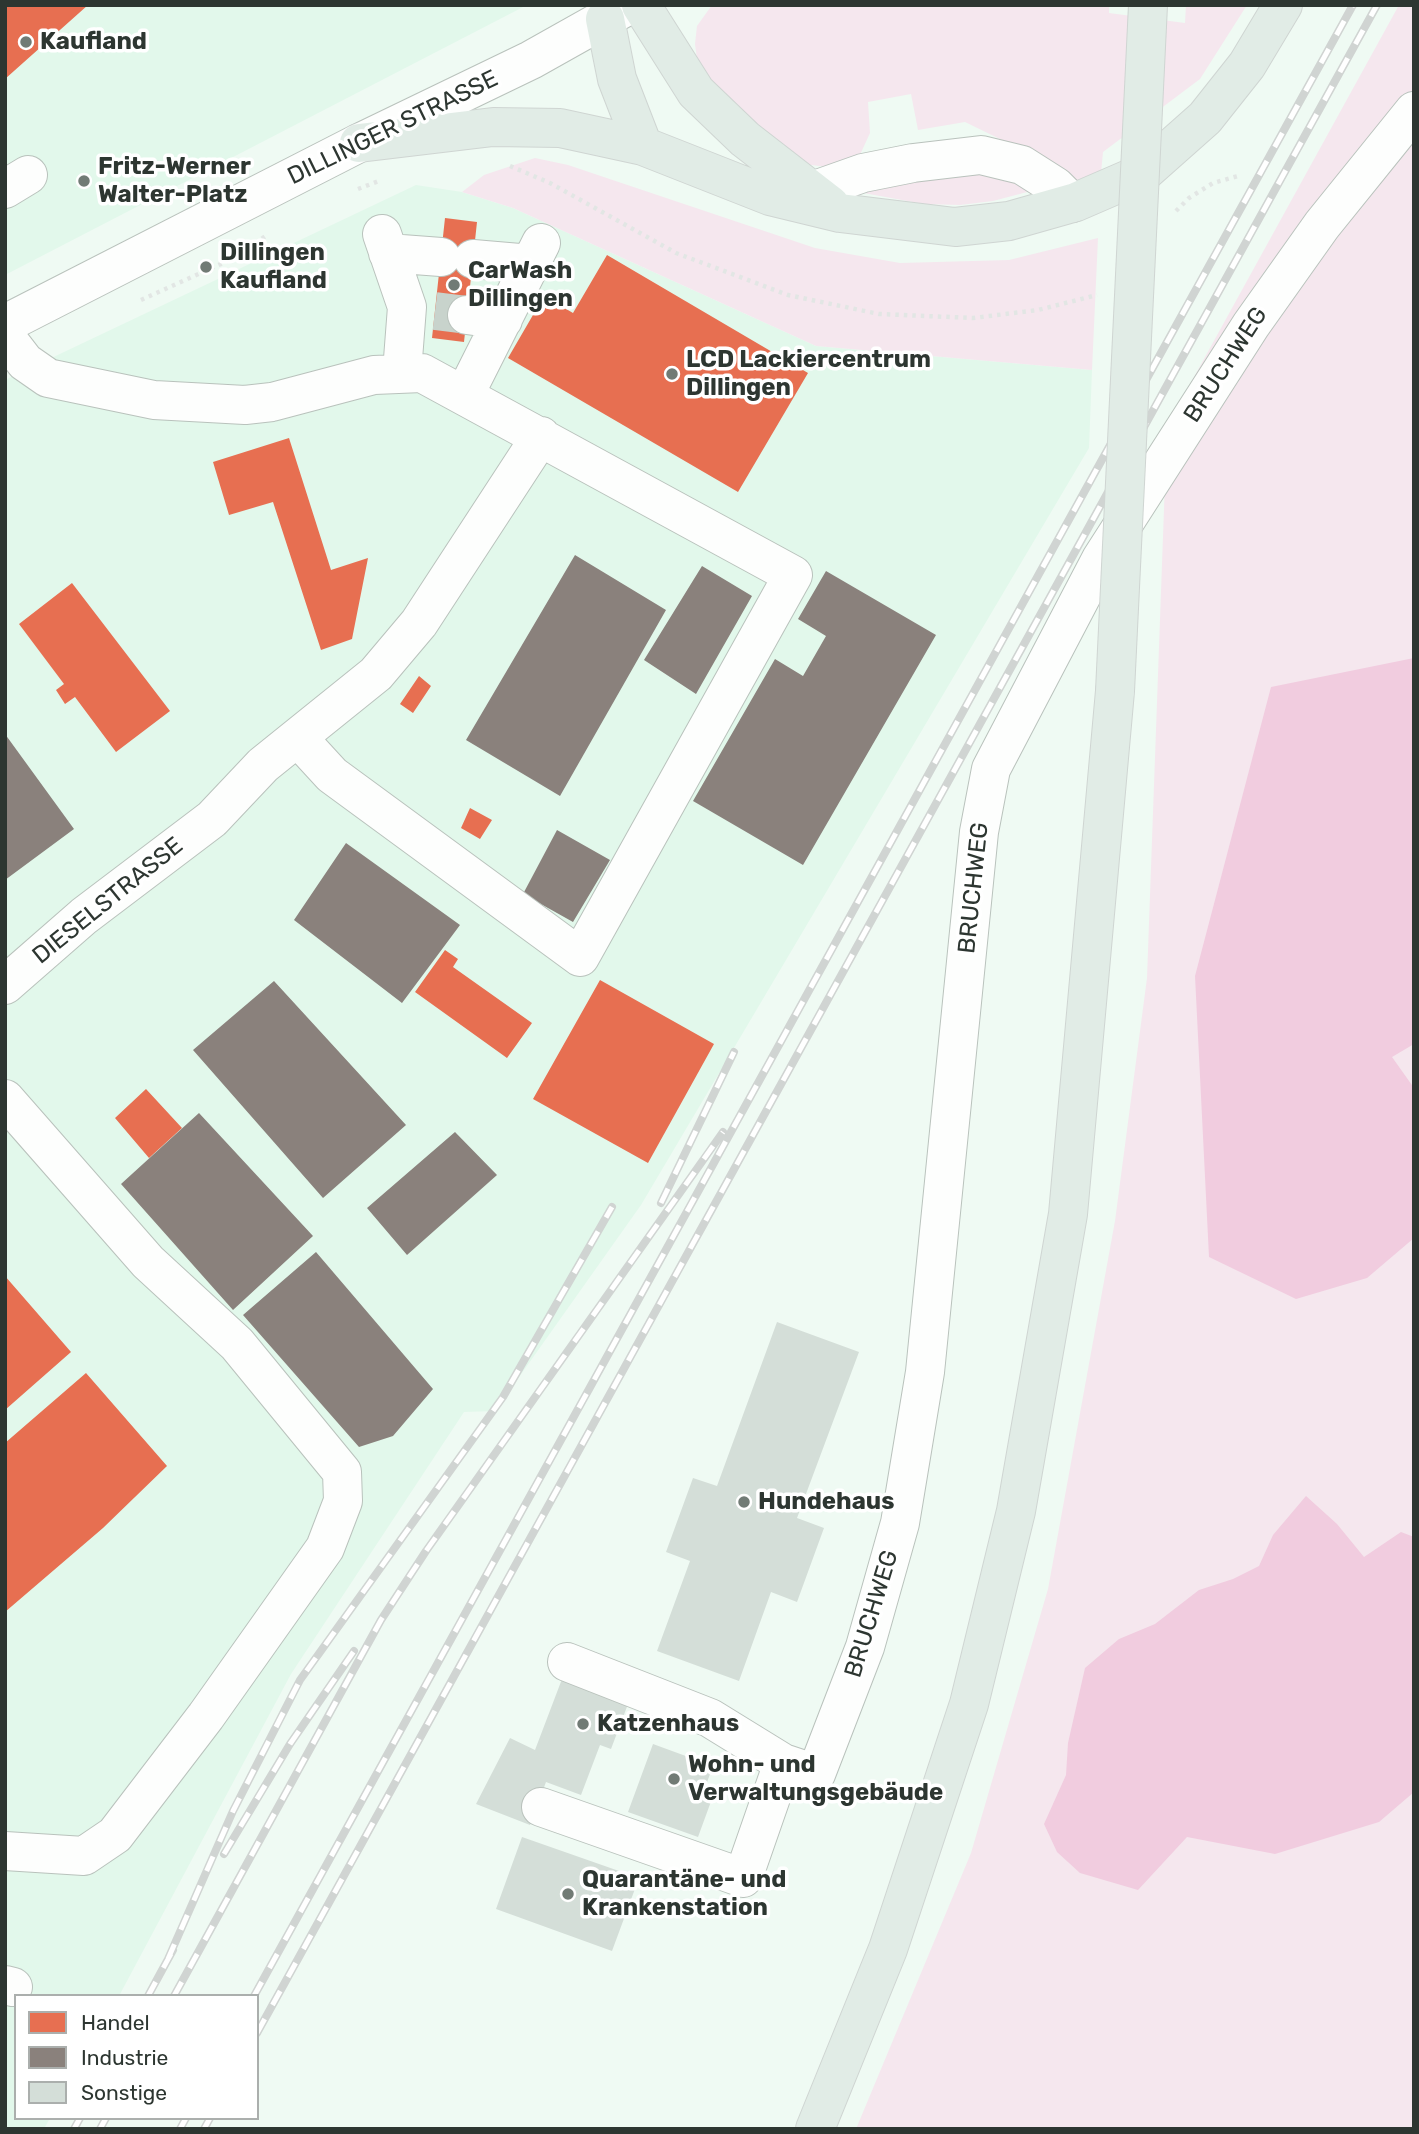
<!DOCTYPE html>
<meta charset="utf-8">
<style>
body{margin:0}
#map{position:relative;width:1419px;height:2134px;overflow:hidden;background:#effaf3;font-family:Rubik,sans-serif}
canvas{display:block}
.frame{position:absolute;inset:0;border:7px solid #2d3631;pointer-events:none}
.legend{position:absolute;left:14px;top:1994px;width:245px;height:126px;box-sizing:border-box;background:#fff;border:2px solid #abafad;margin:0;padding:9px 12px;list-style:none;font-size:21px;color:#2d3631}
.legend li{display:flex;align-items:center;gap:14px;height:35px}
.legend b{width:35px;border:2px solid #abafad}
</style>
<div id="map">
<canvas width="1419" height="2134"></canvas>
<div class="frame"></div>
<ul class="legend">
<li><b style="height:19px;background:#e76f51"></b>Handel</li>
<li><b style="height:19px;background:#8a817c"></b>Industrie</li>
<li><b style="height:19px;background:#d4ded8"></b>Sonstige</li>
</ul>
</div>
<script>
const context = document.querySelector('canvas').getContext('2d');
context.lineJoin = 'round';
function paint(path, color) {
  context.fillStyle = color;
  context.fill(path, 'evenodd');
}
function shape(rows) {
  const path = new Path2D();
  for (const r of rows) {
    path.moveTo(r[0], r[1]);
    for (let i = 2; i < r.length; i += 2) path.lineTo(r[i], r[i + 1]);
  }
  return path;
}
function trace(path, color, width, dash) {
  context.strokeStyle = color;
  context.lineWidth = width;
  context.lineCap = dash ? 'butt' : 'round';
  context.setLineDash(dash || []);
  context.stroke(path);
}
function drawText(font, color, halo, rows, align = 'center') {
  context.font = font + ' Rubik,sans-serif';
  context.lineWidth = 7;
  context.setLineDash([]);
  context.textBaseline = 'middle';
  context.strokeStyle = halo;
  context.fillStyle = color;
  for (const [text, x, y, turn = 0] of rows) {
    context.save();
    context.translate(x, y);
    context.rotate((+turn || 0) * Math.PI / 180);
    context.textAlign = isNaN(turn) ? turn : align;
    if (halo) context.strokeText(text, 0, 0);
    context.fillText(text, 0, 0);
    context.restore();
  }
}
const built = shape([
 [5,5,527,5,5,275],
 [416,185,462,192,513,208,816,346,1092,370,1089,448,641,1205,495,1411,464,1412,291,1674,119,1996,16,1996,16,2118,50,2118,44,2129,5,2129,5,380]
]);
const green = shape([
 [712,5,1109,5,1109,13,1185,23,1186,5,1247,5,1200,79,1103,152,1101,173,1075,182,1041,159,965,122,918,130,911,94,868,102,870,133,859,157,827,167,804,164,711,85,697,59,695,44,697,26],
 [1399,5,1414,5,1414,2129,856,2129,971,1853,1048,1589,1115,1221,1147,978,1167,426],
 [535,158,568,165,815,248,900,263,1009,260,1098,238,1092,370,816,346,513,208,462,192,484,175],
 [974,171,1015,174,1031,191,993,201,960,205,924,204,858,192]
]);
const water = shape([
 [1414,658,1414,1044,1392,1057,1414,1088,1414,1238,1367,1278,1296,1299,1209,1257,1195,976,1271,687],
 [1306,1496,1337,1524,1364,1557,1401,1532,1414,1537,1414,1792,1379,1822,1275,1854,1187,1837,1138,1890,1080,1873,1057,1852,1044,1824,1066,1775,1068,1743,1085,1668,1119,1639,1155,1624,1199,1590,1233,1579,1259,1566,1273,1535]
]);
const shops = shape([
 [5,5,88,5,5,79],
 [445,218,477,222,464,342,432,338],
 [607,255,808,373,738,492,508,358,544,296,573,313],
 [289,438,331,570,368,558,352,639,321,650,273,502,229,515,213,462],
 [72,583,170,711,116,752,75,697,65,704,56,690,64,684,19,624],
 [419,676,431,686,413,713,400,704],
 [470,808,492,820,480,839,461,828],
 [445,950,458,959,453,967,532,1023,507,1058,415,992],
 [600,980,714,1044,648,1163,533,1099],
 [146,1089,182,1128,149,1158,115,1118],
 [5,1276,71,1352,5,1410],
 [86,1373,167,1466,103,1528,5,1612,5,1443]
]);
const industry = shape([
 [575,555,666,610,560,796,466,740],
 [702,566,752,596,696,694,644,660],
 [826,571,936,635,803,865,693,801,775,659,803,676,826,636,798,619],
 [5,734,74,829,5,880],
 [557,830,610,860,573,922,523,894],
 [346,843,460,925,402,1003,294,920],
 [274,981,406,1125,323,1198,193,1050],
 [199,1113,313,1236,233,1310,121,1184],
 [455,1132,497,1175,407,1255,367,1208],
 [316,1252,433,1389,393,1436,359,1447,243,1315]
]);
const building = shape([
 [777,1322,859,1352,797,1518,824,1528,797,1602,771,1592,739,1681,657,1651,690,1561,666,1552,693,1478,717,1486],
 [562,1679,628,1704,611,1749,600,1745,581,1795,546,1782,530,1825,476,1804,510,1738,535,1750],
 [653,1744,713,1766,703,1793,713,1796,698,1837,628,1812],
 [522,1837,639,1878,612,1951,496,1909]
]);
const minorTunnel = shape([
 [435,311,467,315]
]);
const path = shape([
 [510,166,550,183,676,253,788,295,879,314,973,318,1038,310,1097,295],
 [358,189,379,181],
 [1176,211,1189,198,1213,183,1238,176],
 [141,300,234,258,267,235]
]);
const minor = shape([
 [5,189,28,175],
 [812,191,863,173,913,163,981,155,1022,165,1055,186,1072,203],
 [382,234,407,307,402,372],
 [388,253,441,257],
 [473,259,531,264],
 [467,315,503,320],
 [5,324,359,143,531,60,629,5],
 [5,336,25,362,48,378,154,400,245,405,272,402,374,375,422,373,793,575,580,957,332,775,298,738],
 [465,394,541,243],
 [5,985,84,916,212,819,263,765,376,674,419,623,541,436],
 [5,1099,148,1262,237,1344,342,1472,343,1501,325,1548,206,1716,115,1835,84,1856,5,1851],
 [783,1763,816,1774,865,1647,900,1523,925,1372,979,832,991,769,1101,559,1251,325,1322,225,1414,111],
 [541,1807,743,1878,783,1763,710,1718,567,1662],
 [5,1985,13,1987]
]);
const major = shape([
 [641,5,696,92,745,139,830,205],
 [605,19,617,79,643,146],
 [359,143,493,127,560,128,643,146,770,196,840,213,955,227,1009,221,1076,202,1143,173,1205,118,1247,65,1283,5],
 [815,2129,888,1949,969,1704,1016,1511,1068,1214,1115,691]
]);
const rail = shape([
 [661,1203,734,1052],
 [224,1854,290,1744,354,1651],
 [168,1959,233,1811,300,1680,503,1397,612,1207],
 [148,1996,173,1950],
 [174,1996,381,1620,426,1551,723,1132],
 [254,1996,1353,5],
 [257,2033,1377,5],
 [74,2129,80,2118],
 [100,2129,106,2118],
 [180,2129,186,2118],
 [204,2129,210,2118]
]);
const majorBridge = shape([
 [1115,691,1148,5]
]);
const markers = [
 [26,42,7,"#717b75"],
 [84,181,7,"#717b75"],
 [206,267,7,"#717b75"],
 [454,285,7,"#717b75"],
 [672,374,7,"#717b75"],
 [744,1502,7,"#717b75"],
 [583,1724,7,"#717b75"],
 [674,1779,7,"#717b75"],
 [568,1894,7,"#717b75"]
];
const poiNames = [
 ["Kaufland",40,42],
 ["Fritz-Werner",98,167],
 ["Walter-Platz",98,195],
 ["Dillingen",220,253],
 ["Kaufland",220,281],
 ["CarWash",468,271],
 ["Dillingen",468,299],
 ["LCD Lackiercentrum",686,360],
 ["Dillingen",686,388],
 ["Hundehaus",758,1502],
 ["Katzenhaus",597,1724],
 ["Wohn- und",688,1765],
 ["Verwaltungsgebäude",688,1793],
 ["Quarantäne- und",582,1880],
 ["Krankenstation",582,1908]
];
const streetNames = [
 ["DILLINGER STRASSE",393,128,-26],
 ["BRUCHWEG",1226,365,-57],
 ["BRUCHWEG",974,888,-84],
 ["DIESELSTRASSE",108,901,-39],
 ["BRUCHWEG",872,1614,-73]
];
paint(built, '#e2f8eb');
paint(green, '#f5e7ee');
paint(water, '#f1ccdf');
paint(shops, '#e76f51');
paint(industry, '#8a817c');
paint(building, '#d4ded8');
trace(minorTunnel, '#c8d3cc', 38, [38, 19]);
trace(minor, '#b9c2bc', 40);
trace(major, '#cfd5d2', 40);
trace(path, '#e2e6e4', 4.5, [3.5, 5]);
trace(minor, '#fdfefd', 38);
trace(major, '#e1ece6', 38);
trace(rail, '#d0d4d2', 8);
trace(rail, '#fff', 5, [16]);
trace(majorBridge, '#cfd5d2', 40, []);
trace(majorBridge, '#e1ece6', 38);
for (const [x, y, r, color] of markers) {
  const dot = new Path2D();
  dot.arc(x, y, r, 0, 2 * Math.PI);
  context.fillStyle = color;
  context.fill(dot);
  trace(dot, '#fff', 2.5);
}
drawText('bold 24px', '#2d3631', '#fff', poiNames, 'left');
drawText('24px', '#2d3631', '#fff', streetNames);
</script>
